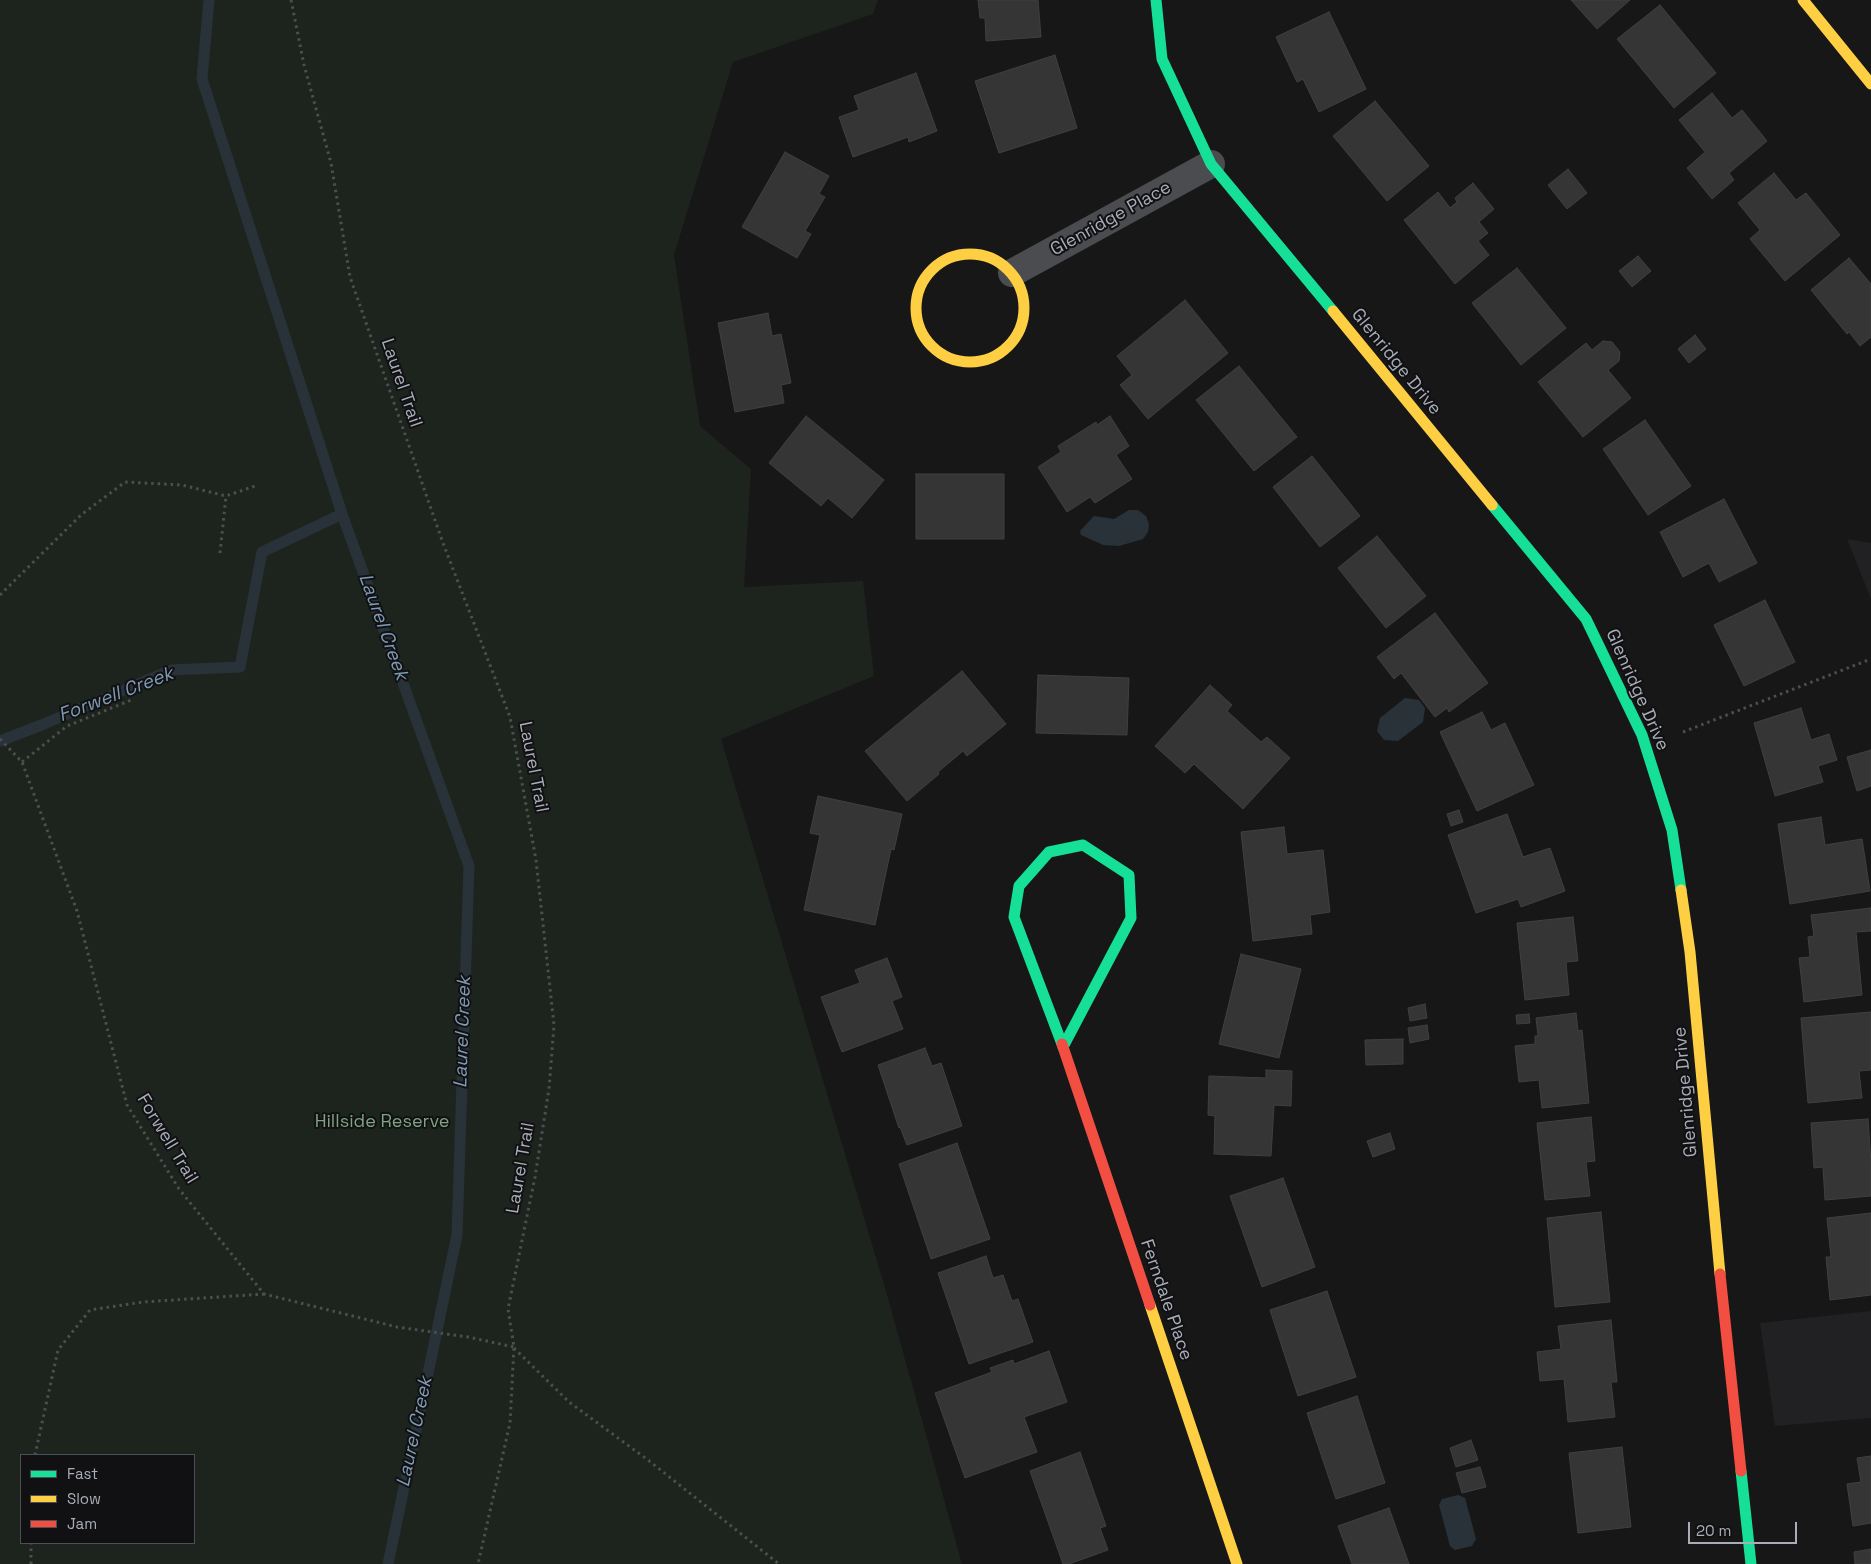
<!DOCTYPE html>
<style>
body{margin:0}
#map{position:relative;width:1871px;height:1564px;overflow:hidden;background:#171717;font-family:"Space Grotesk",sans-serif}
canvas{display:block}
.legend{position:absolute;left:20px;top:1454px;width:175px;height:90px;box-sizing:border-box;background:#111113;border:1px solid #4d4f55;margin:0;padding:6px 9px;list-style:none;font-size:15px;color:#a8adb8}
.legend li{display:flex;align-items:center;gap:10px;height:25px}
.legend b{width:25px;border:1px solid #4d4f55}
.scale{position:absolute;left:1688px;top:1522px;width:109px;height:22px;box-sizing:border-box;border:2px solid #a8adb8;border-top:0;padding-left:6px;font-size:15px;line-height:18px;white-space:nowrap;color:#a8adb8;-webkit-text-stroke:4px #111113;paint-order:stroke}
</style>
<div id="map">
<canvas width="1871" height="1564"></canvas>
<ul class="legend">
<li><b style="height:6px;background:#16e098"></b>Fast</li>
<li><b style="height:6px;background:#ffcf43"></b>Slow</li>
<li><b style="height:6px;background:#f24e42"></b>Jam</li>
</ul>
<div class="scale">20 m</div>
</div>
<script>
const context = document.querySelector('canvas').getContext('2d');
context.lineJoin = 'round';
function paint(path, color) {
  context.fillStyle = color;
  context.fill(path, 'evenodd');
}
function shape(rows) {
  const path = new Path2D();
  for (const r of rows) {
    if (r.length === 3) {
      path.moveTo(r[0] + r[2], r[1]);
      path.arc(r[0], r[1], r[2], 0, 2 * Math.PI);
      continue;
    }
    path.moveTo(r[0], r[1]);
    for (let i = 2; i < r.length; i += 2) path.lineTo(r[i], r[i + 1]);
  }
  return path;
}
function trace(path, color, width, dash) {
  context.strokeStyle = color;
  context.lineWidth = width;
  context.lineCap = dash ? 'butt' : 'round';
  context.setLineDash(dash || []);
  context.stroke(path);
}
function drawText(font, color, halo, rows, align = 'center') {
  context.font = font + ' "Space Grotesk",sans-serif';
  context.lineWidth = 4;
  context.setLineDash([]);
  context.textBaseline = 'middle';
  context.strokeStyle = halo;
  context.fillStyle = color;
  for (const [text, x, y, turn = 0] of rows) {
    context.save();
    context.translate(x, y);
    context.rotate((+turn || 0) * Math.PI / 180);
    context.textAlign = isNaN(turn) ? turn : align;
    if (halo) context.strokeText(text, 0, 0);
    context.fillText(text, 0, 0);
    context.restore();
  }
}
const built = shape([
 [1847,539,1871,543,1871,599],
 [1871,1311,1871,1418,1775,1426,1760,1323]
]);
const green = shape([
 [0,0,878,0,873,14,733,62,674,255,700,426,751,469,744,587,863,581,874,676,721,739,886,1291,962,1564,0,1564],
 [21,1455,194,1455,194,1543,21,1543]
]);
const water = shape([
 [1129,510,1138,510,1146,516,1149,524,1148,532,1143,539,1119,546,1103,545,1081,535,1080,531,1094,516,1114,519],
 [1405,698,1419,700,1425,708,1423,722,1398,741,1384,740,1377,731,1380,718],
 [1458,1495,1465,1498,1476,1539,1472,1546,1455,1550,1450,1546,1439,1505,1442,1499]
]);
const stream = shape([
 [209,0,202,79,342,514,469,866,457,1235,388,1564],
 [0,741,44,724,171,670,240,667,262,552,342,514]
]);
const building = shape([
 [978,0,1038,0,1041,37,986,41,985,18,980,18,978,0],
 [1571,0,1630,0,1597,29,1571,0],
 [1660,5,1716,73,1674,108,1617,39,1660,5],
 [1329,12,1366,89,1319,112,1303,79,1297,82,1276,37,1329,12],
 [1055,55,1077,128,999,153,975,81,1055,55],
 [916,73,937,131,909,142,908,137,853,157,839,117,859,110,854,96,916,73],
 [1712,93,1732,118,1742,110,1767,141,1729,173,1734,180,1712,199,1687,168,1705,152,1679,120,1712,93],
 [1375,101,1429,166,1387,201,1333,136,1375,101],
 [785,152,829,176,819,194,825,197,805,231,811,234,797,258,742,227,785,152],
 [1568,169,1587,193,1567,209,1548,185,1568,169],
 [1774,173,1796,200,1806,193,1840,235,1785,281,1750,239,1760,230,1738,203,1774,173],
 [1473,183,1494,209,1479,222,1488,233,1478,241,1489,255,1455,284,1404,220,1438,192,1450,208,1457,202,1455,198,1473,183],
 [1638,256,1651,271,1632,287,1619,271,1638,256],
 [1849,258,1871,284,1871,337,1860,346,1849,332,1847,334,1811,290,1849,258],
 [1517,268,1566,328,1521,365,1472,303,1517,268],
 [1185,300,1228,353,1148,419,1120,385,1132,375,1117,356,1185,300],
 [768,313,772,336,781,334,791,383,781,385,784,403,735,412,718,323,768,313],
 [1695,335,1706,349,1689,363,1678,349,1695,335],
 [1603,341,1612,342,1620,352,1619,361,1608,370,1631,398,1583,437,1538,382,1586,343,1592,350,1603,341],
 [1239,366,1297,437,1254,471,1196,400,1239,366],
 [806,416,884,480,852,518,828,498,821,506,769,463,806,416],
 [1110,416,1129,446,1116,455,1132,479,1095,503,1090,497,1067,512,1038,467,1061,452,1058,446,1096,422,1097,425,1110,416],
 [1645,420,1691,486,1648,515,1603,449,1645,420],
 [1312,456,1360,516,1320,547,1273,487,1312,456],
 [916,474,1004,474,1004,539,916,539,916,474],
 [1724,499,1757,563,1719,582,1709,563,1683,577,1660,532,1724,499],
 [1377,536,1426,596,1386,628,1338,568,1377,536],
 [1765,600,1795,662,1744,686,1714,625,1765,600],
 [1435,613,1488,683,1449,712,1447,708,1435,717,1401,673,1394,679,1377,657,1435,613],
 [962,671,1006,724,967,756,963,751,938,772,939,774,907,801,865,751,962,671],
 [1038,675,1129,678,1127,735,1036,733,1038,675],
 [1210,685,1232,705,1227,711,1261,742,1267,737,1290,758,1243,809,1194,764,1185,773,1155,746,1210,685],
 [1801,708,1811,740,1829,734,1837,760,1818,766,1823,782,1775,796,1754,723,1801,708],
 [1482,712,1491,730,1505,723,1534,785,1477,811,1440,732,1482,712],
 [1871,750,1871,786,1857,791,1847,757,1871,750],
 [818,796,902,814,894,850,891,849,875,925,804,910,820,835,810,833,818,796],
 [1459,810,1463,822,1451,826,1447,814,1459,810],
 [1507,814,1523,857,1550,848,1565,891,1521,907,1518,899,1476,913,1448,835,1507,814],
 [1821,817,1825,845,1862,839,1870,891,1790,904,1778,824,1821,817],
 [1284,827,1287,854,1323,850,1330,912,1310,915,1312,934,1253,941,1241,832,1284,827],
 [1871,908,1871,931,1856,932,1862,995,1804,1002,1799,958,1810,957,1808,937,1814,936,1811,915,1871,908],
 [1573,917,1578,961,1566,962,1569,995,1525,1000,1517,923,1573,917],
 [1241,954,1301,969,1279,1058,1219,1044,1241,954],
 [887,958,902,997,892,1001,903,1029,842,1052,821,997,860,983,855,970,887,958],
 [1425,1004,1427,1018,1410,1021,1408,1008,1425,1004],
 [1871,1012,1871,1070,1859,1071,1862,1098,1808,1103,1801,1018,1871,1012],
 [1576,1013,1578,1031,1582,1030,1589,1103,1542,1108,1539,1080,1519,1082,1515,1046,1535,1044,1535,1036,1538,1036,1536,1018,1576,1013],
 [1529,1014,1530,1023,1517,1024,1516,1015,1529,1014],
 [1427,1025,1429,1039,1410,1043,1408,1028,1427,1025],
 [1403,1039,1403,1064,1366,1065,1365,1040,1403,1039],
 [925,1048,932,1066,941,1063,962,1126,907,1145,900,1127,899,1128,878,1065,925,1048],
 [1266,1070,1292,1071,1291,1106,1274,1105,1271,1156,1214,1154,1215,1116,1208,1115,1209,1076,1266,1078,1266,1070],
 [1591,1117,1595,1161,1586,1162,1590,1196,1545,1200,1537,1123,1591,1117],
 [1868,1119,1871,1163,1871,1196,1825,1200,1823,1167,1814,1168,1811,1123,1868,1119],
 [1390,1133,1395,1149,1373,1157,1367,1141,1390,1133],
 [957,1143,990,1239,931,1259,899,1164,957,1143],
 [1283,1178,1315,1267,1262,1287,1230,1196,1283,1178],
 [1601,1212,1610,1302,1555,1307,1547,1218,1601,1212],
 [1871,1213,1871,1295,1830,1300,1826,1257,1831,1257,1827,1218,1871,1213],
 [986,1256,993,1278,1003,1275,1012,1301,1018,1299,1033,1342,969,1364,938,1273,986,1256],
 [1327,1291,1356,1377,1298,1396,1270,1310,1327,1291],
 [1611,1320,1617,1382,1611,1382,1615,1417,1568,1422,1564,1379,1540,1381,1537,1352,1561,1349,1558,1326,1611,1320],
 [1049,1351,1067,1402,1024,1417,1037,1452,965,1478,935,1393,992,1372,990,1368,1013,1360,1014,1364,1049,1351],
 [1357,1396,1385,1483,1336,1499,1307,1413,1357,1396],
 [1471,1440,1478,1460,1456,1467,1450,1448,1471,1440],
 [1622,1447,1631,1527,1578,1533,1569,1453,1622,1447],
 [1080,1452,1106,1526,1100,1528,1108,1550,1069,1564,1063,1564,1030,1471,1080,1452],
 [1871,1456,1871,1523,1853,1526,1847,1484,1861,1482,1857,1458,1871,1456],
 [1480,1467,1486,1487,1462,1493,1456,1473,1480,1467],
 [1389,1508,1409,1564,1352,1564,1338,1526,1389,1508],
 [1871,1549,1871,1564,1855,1564,1854,1552,1871,1549]
]);
const path = shape([
 [291,0,304,65,331,163,350,277,443,543,510,717,536,860,554,1025,549,1089,535,1177,508,1309,514,1347,510,1423,478,1564],
 [220,553,226,496],
 [0,595,81,515,125,482,182,485,226,496,258,485],
 [1683,732,1871,659],
 [0,739,22,762,77,911,127,1105,179,1189,264,1294,397,1327,468,1337,514,1347],
 [22,762,67,726,134,699],
 [514,1348,569,1402,648,1460,779,1564],
 [35,1455,58,1350,90,1310,143,1302,264,1294],
 [31,1564,31,1543]
]);
const street = shape([
 [1012,273,1211,164]
]);
const fast = shape([
 [1156,0,1162,59,1211,164,1333,311],
 [1492,505,1586,619,1642,735,1672,830,1681,890],
 [1062,1044,1014,917,1019,886,1049,852,1083,845,1129,875,1131,918,1063,1047],
 [1741,1471,1751,1564]
]);
const slow = shape([
 [1803,0,1871,84],
 [970,308,54],
 [1333,311,1492,505],
 [1681,890,1690,952,1720,1274],
 [1150,1305,1237,1564]
]);
const jam = shape([
 [1062,1044,1150,1305],
 [1720,1274,1741,1471]
]);
const streetNames = [
 ["Glenridge Place",1111,219,-29],
 ["Glenridge Drive",1396,362,51],
 ["Laurel Trail",401,383,71],
 ["Glenridge Drive",1637,690,66],
 ["Laurel Trail",533,767,79],
 ["Glenridge Drive",1686,1092,-95],
 ["Forwell Trail",167,1139,59],
 ["Laurel Trail",521,1168,-80],
 ["Ferndale Place",1166,1300,71]
];
const parkNames = [
 ["Hillside Reserve",382,1122]
];
const waterNames = [
 ["Laurel Creek",383,627,70],
 ["Forwell Creek",116,695,-21],
 ["Laurel Creek",463,1032,-88],
 ["Laurel Creek",415,1432,-78]
];
paint(built, '#212123');
paint(green, '#1d241e');
paint(water, '#2a3239');
trace(stream, '#2a3239', 11);
paint(building, '#353536');
trace(building, '#3f4043', 1);
trace(path, '#4d4e52', 3, [2.5, 4]);
trace(street, '#4b4c50', 28);
trace(fast, '#16e098', 11);
trace(slow, '#ffcf43', 11);
trace(jam, '#f24e42', 11);
drawText('18px', '#a8adb8', '#111113', streetNames);
drawText('18px', '#7fa381', '#111113', parkNames);
drawText('italic 19px', '#7f9bb3', '#111113', waterNames);
</script>
